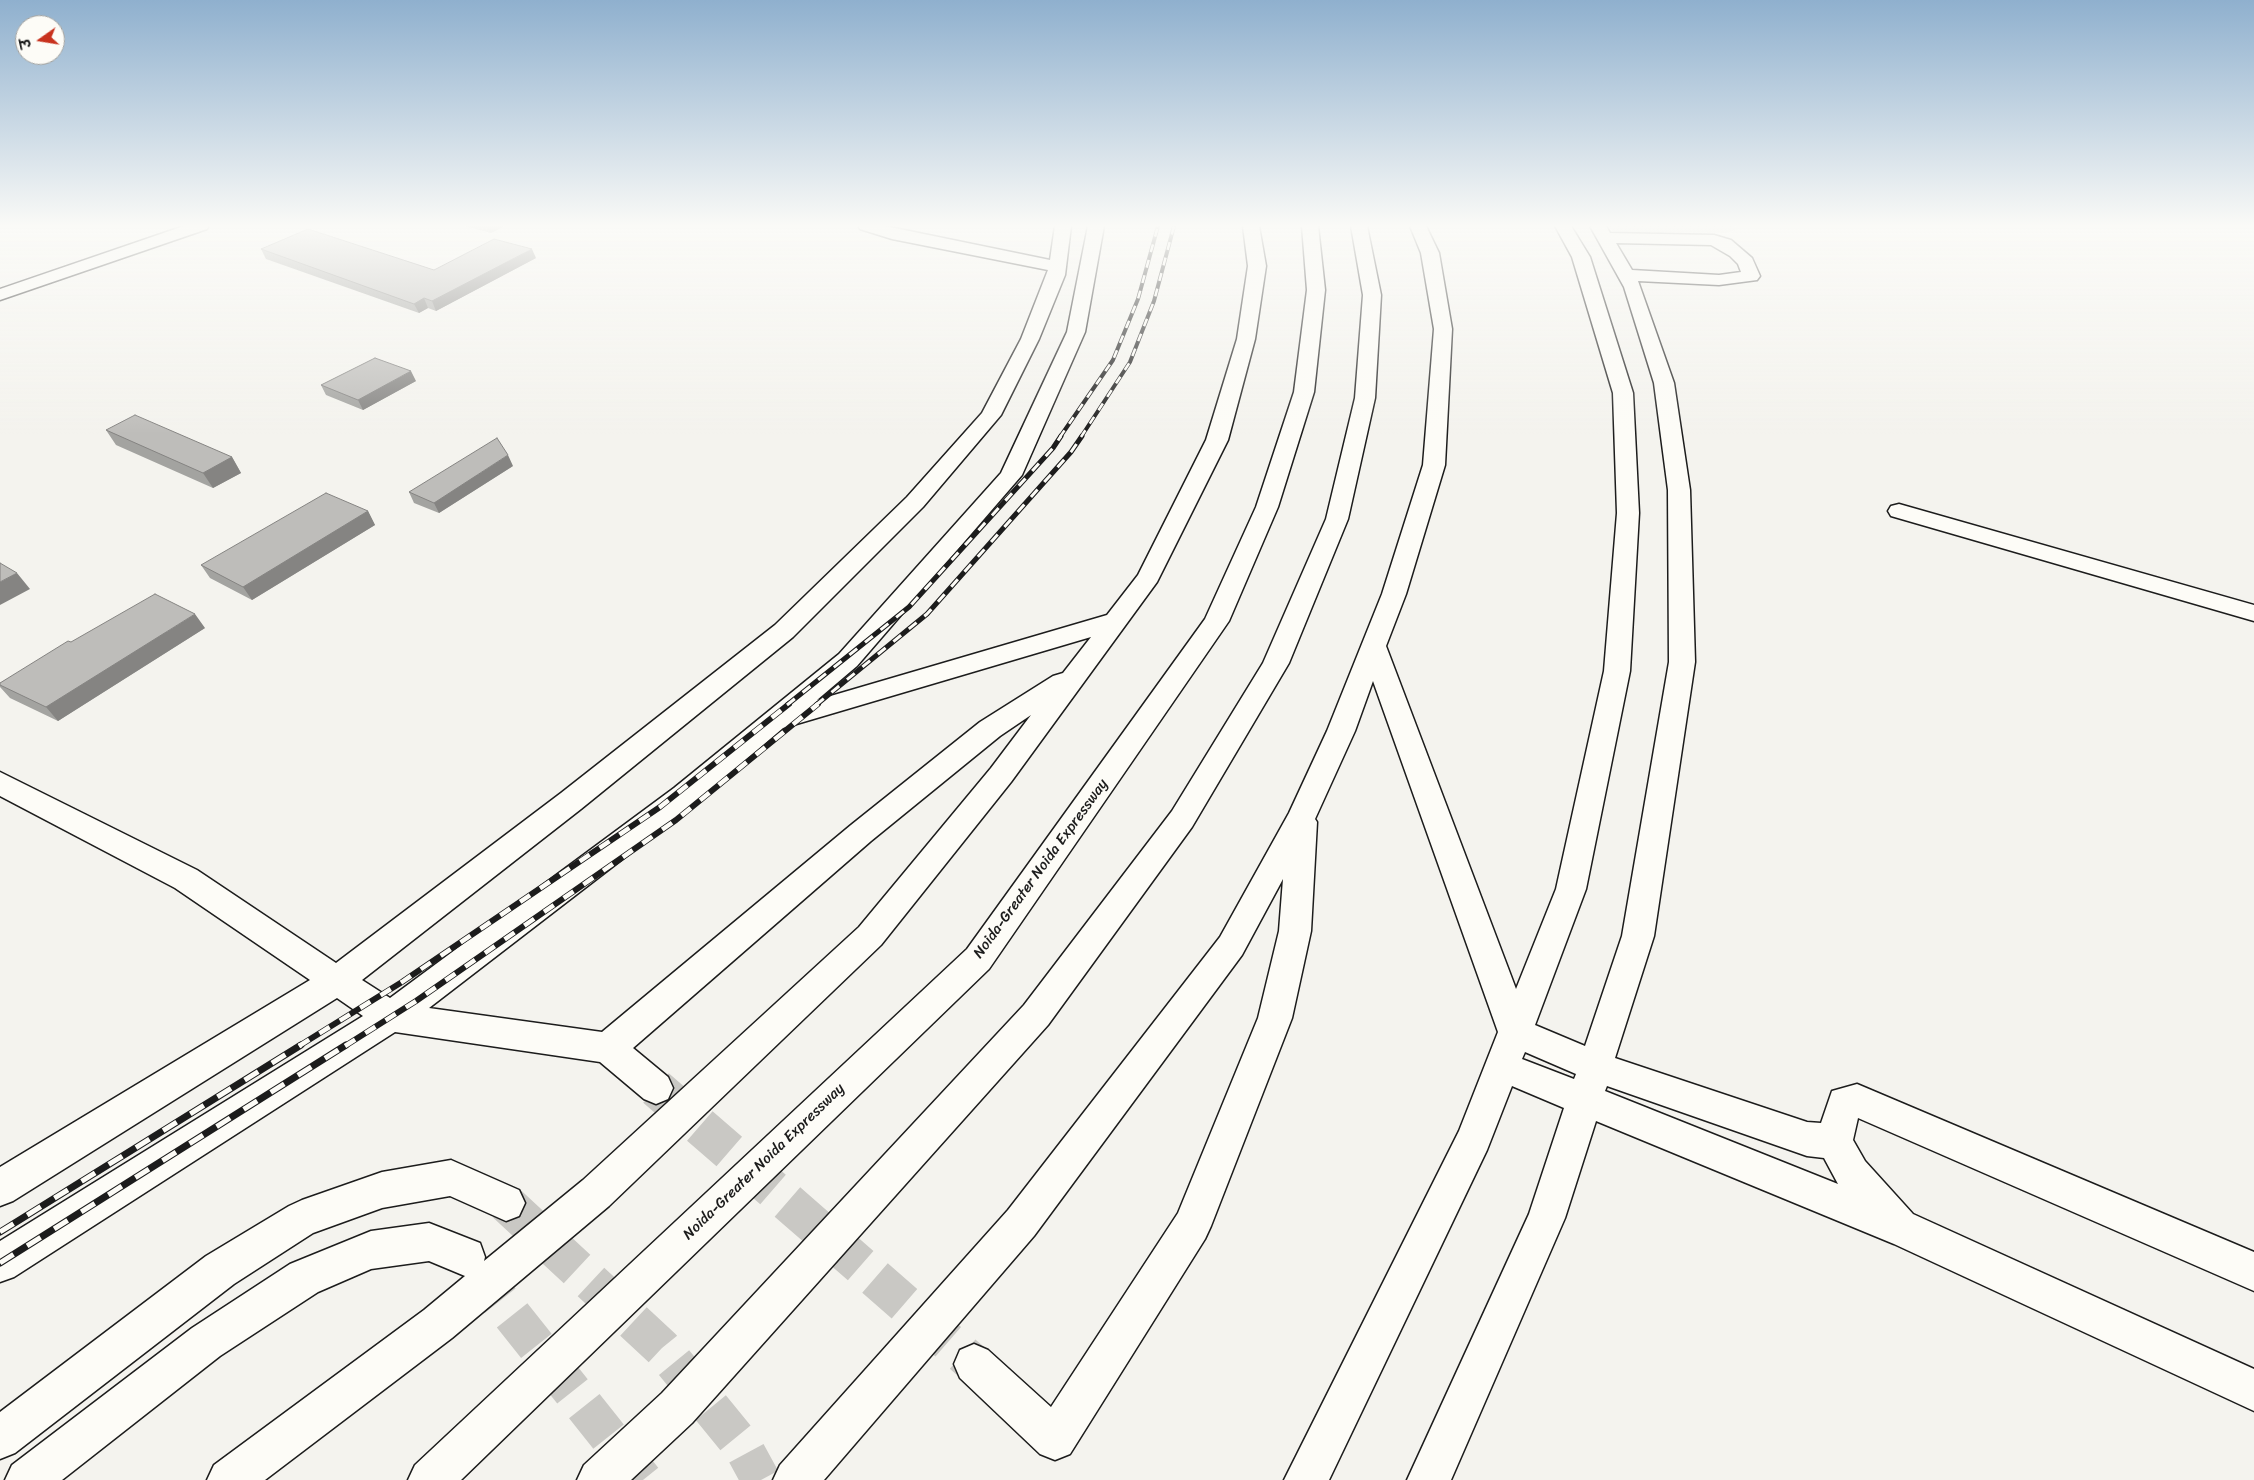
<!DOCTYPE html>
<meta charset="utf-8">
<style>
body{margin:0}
#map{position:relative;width:2254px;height:1480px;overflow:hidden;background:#f4f3ee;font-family:Sriracha,"Playpen Sans Deva",sans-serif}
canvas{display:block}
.north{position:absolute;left:15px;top:15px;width:50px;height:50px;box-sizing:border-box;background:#fdfcf7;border:1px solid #a3a29f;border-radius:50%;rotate:257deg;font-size:14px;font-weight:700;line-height:20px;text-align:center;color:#1c1c1c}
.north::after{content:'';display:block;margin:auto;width:18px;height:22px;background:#c8321e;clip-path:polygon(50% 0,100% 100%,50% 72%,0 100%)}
</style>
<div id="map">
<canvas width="2254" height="1480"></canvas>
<div class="north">उ</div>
</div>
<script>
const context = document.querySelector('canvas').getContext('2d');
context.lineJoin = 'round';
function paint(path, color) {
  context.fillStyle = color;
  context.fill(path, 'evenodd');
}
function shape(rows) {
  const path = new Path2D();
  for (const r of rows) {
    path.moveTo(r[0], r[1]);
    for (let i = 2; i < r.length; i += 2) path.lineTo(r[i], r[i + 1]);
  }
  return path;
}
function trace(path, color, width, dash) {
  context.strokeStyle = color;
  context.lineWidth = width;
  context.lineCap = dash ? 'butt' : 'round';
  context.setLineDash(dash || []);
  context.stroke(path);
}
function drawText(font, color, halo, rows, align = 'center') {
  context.font = font + ' Sriracha,sans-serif';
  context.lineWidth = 5;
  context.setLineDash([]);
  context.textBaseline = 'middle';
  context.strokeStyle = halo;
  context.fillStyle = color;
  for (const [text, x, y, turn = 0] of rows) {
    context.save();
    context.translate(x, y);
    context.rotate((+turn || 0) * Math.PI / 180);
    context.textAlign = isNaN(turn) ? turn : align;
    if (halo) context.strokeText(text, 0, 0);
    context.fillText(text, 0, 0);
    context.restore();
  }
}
const built = shape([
 [1610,226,1735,226,1737,229,1728,233,1613,232]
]);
const minorTunnel = shape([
 [656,1088,974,1364],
 [506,1203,662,1348,743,1447,761,1480],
 [476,1270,643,1480]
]);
const minor = shape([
 [184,226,209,226,207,229,0,300,0,289,184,226],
 [858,226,885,226,1050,260,1055,226,1071,226,1065,275,1039,339,1001,415,923,507,793,637,581,809,362,980,390,998,674,788,839,654,1001,473,1067,332,1088,226,1104,226,1085,332,1022,475,857,666,817,700,1107,615,1138,575,1206,440,1237,339,1248,266,1243,226,1259,226,1266,266,1255,339,1228,440,1157,582,1011,782,881,945,609,1206,452,1338,265,1480,207,1480,214,1465,424,1310,465,1276,429,1261,371,1269,318,1292,220,1356,62,1480,5,1480,12,1465,192,1328,290,1264,371,1231,429,1223,480,1243,485,1257,484,1261,583,1180,859,927,991,768,1031,715,1000,736,871,841,633,1048,668,1077,673,1088,668,1099,656,1104,644,1099,600,1062,395,1032,14,1277,0,1282,0,1241,363,1016,337,998,13,1201,0,1206,0,1167,310,980,175,888,0,796,0,772,197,870,336,963,561,793,775,625,907,497,982,413,1021,339,1048,270,892,239,860,229,858,226],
 [1091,637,1063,673,1053,676,980,722,851,825,602,1032,429,1008,694,804,783,728,1091,637],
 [1410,226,1426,226,1439,253,1452,329,1445,465,1406,594,1386,646,1516,989,1556,889,1604,671,1617,513,1613,393,1572,257,1555,226,1571,226,1590,257,1633,393,1639,513,1630,671,1586,889,1535,1025,1585,1046,1622,936,1669,662,1668,490,1654,383,1624,287,1590,226,1606,226,1610,233,1714,235,1731,240,1752,258,1760,276,1757,280,1719,285,1638,281,1674,383,1690,490,1695,662,1654,936,1615,1058,1807,1122,1821,1123,1832,1091,1857,1084,2254,1252,2254,1291,1858,1118,1853,1140,1865,1161,1913,1214,2254,1369,2254,1411,1894,1244,1596,1121,1565,1218,1451,1480,1407,1480,1529,1214,1564,1108,1512,1086,1487,1150,1329,1480,1284,1480,1459,1131,1498,1032,1373,681,1355,731,1315,819,1317,822,1311,931,1292,1018,1211,1226,1205,1239,1070,1454,1055,1460,1040,1454,960,1378,954,1364,960,1350,974,1344,988,1350,1051,1407,1178,1213,1258,1018,1279,931,1283,879,1242,955,1034,1236,824,1480,773,1480,780,1465,1008,1210,1220,937,1289,813,1327,731,1382,594,1423,465,1434,329,1421,253,1410,226],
 [1616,243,1711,245,1730,256,1738,264,1741,272,1719,275,1632,270,1616,243],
 [1525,1052,1576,1074,1574,1079,1522,1059,1525,1052],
 [1607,1086,1807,1156,1824,1158,1838,1184,1605,1091,1607,1086],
 [1899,504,2254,605,2254,621,1891,516,1888,511,1891,506,1899,504],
 [451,1160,519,1190,525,1203,519,1216,506,1221,450,1196,382,1208,313,1233,234,1284,15,1453,0,1459,0,1412,206,1256,289,1206,302,1200,382,1172,451,1160]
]);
const highway = shape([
 [1302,226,1318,226,1325,290,1314,392,1278,507,1229,621,989,969,461,1480,408,1480,415,1465,967,949,1205,619,1256,507,1294,392,1307,290,1302,226],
 [1351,226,1367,226,1381,295,1375,398,1348,519,1289,663,1192,827,1048,1025,692,1423,631,1480,577,1480,584,1465,662,1393,1024,1005,1172,811,1263,663,1326,519,1355,398,1363,295,1351,226]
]);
const railFar3 = shape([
 [1060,437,1113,360,1138,299,1158,226],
 [1081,437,1130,362,1154,301,1174,226]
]);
const railFar2 = shape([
 [787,705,909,607,1053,448,1061,436],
 [816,705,927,614,1071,452,1082,436]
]);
const railFar1 = shape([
 [299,1046,402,982,660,807,789,704],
 [345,1046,416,1001,676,820,818,704]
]);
const rail = shape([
 [0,1232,301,1045],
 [0,1263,346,1045]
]);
const wall = shape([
 [464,226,504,226,491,233],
 [261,249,434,270,536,258,436,311,428,308,419,313,266,259],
 [416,381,363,410,326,395,321,385],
 [106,430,232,457,241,473,213,488,116,445],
 [513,466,439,513,414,503,409,492],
 [368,511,375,525,252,600,210,578,201,565],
 [205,628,58,721,10,698,0,687,0,683,71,642]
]);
const shadedWall = shape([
 [489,226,504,226,491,233],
 [532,249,536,258,436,311,432,301],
 [424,298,428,308,419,313,414,304],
 [411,371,416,381,363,410,358,400],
 [508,455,513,466,439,513,434,503],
 [232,457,241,473,213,488,203,473],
 [368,511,375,525,252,600,243,587],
 [17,573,30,589,0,605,0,582],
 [195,614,205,628,58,721,46,707]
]);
const building = shape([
 [308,229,434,270,494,239,532,249,432,301,424,298,414,304,261,249,308,229],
 [375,358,411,371,358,400,321,385,375,358],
 [135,415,232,457,203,473,106,430,135,415],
 [497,438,508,455,434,503,409,492,497,438],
 [326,493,368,511,243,587,201,565,326,493],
 [0,563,17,573,0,582,0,563],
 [155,594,195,614,46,707,0,685,0,683,68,641,71,642,155,594]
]);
const streetNames = [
 ["Noida-Greater Noida Expressway",1041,869,-54],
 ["Noida-Greater Noida Expressway",764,1162,-44]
];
paint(built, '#e4e3de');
trace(minorTunnel, '#c9c8c4', 39, [39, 19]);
trace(minor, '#1c1c1c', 3);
trace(highway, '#1c1c1c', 3);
paint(minor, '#fdfcf7');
paint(highway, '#fdfcf7');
trace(railFar3, '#1c1c1c', 4);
trace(railFar2, '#1c1c1c', 5);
trace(railFar1, '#1c1c1c', 6);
trace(rail, '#1c1c1c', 7);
trace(railFar3, '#fdfcf7', 2.5, [8]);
trace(railFar2, '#fdfcf7', 3, [10]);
trace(railFar1, '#fdfcf7', 4.5, [12]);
trace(rail, '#fdfcf7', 5, [16]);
paint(wall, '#a3a3a0');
paint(shadedWall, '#858482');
paint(building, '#bebdba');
trace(building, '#858482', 1);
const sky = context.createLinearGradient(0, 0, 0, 434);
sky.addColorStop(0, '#8fb0ce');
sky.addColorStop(0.52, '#fafaf7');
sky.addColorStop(1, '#fafaf700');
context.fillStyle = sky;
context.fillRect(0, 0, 2254, 434);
drawText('15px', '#1c1c1c', '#fdfcf7', streetNames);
</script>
